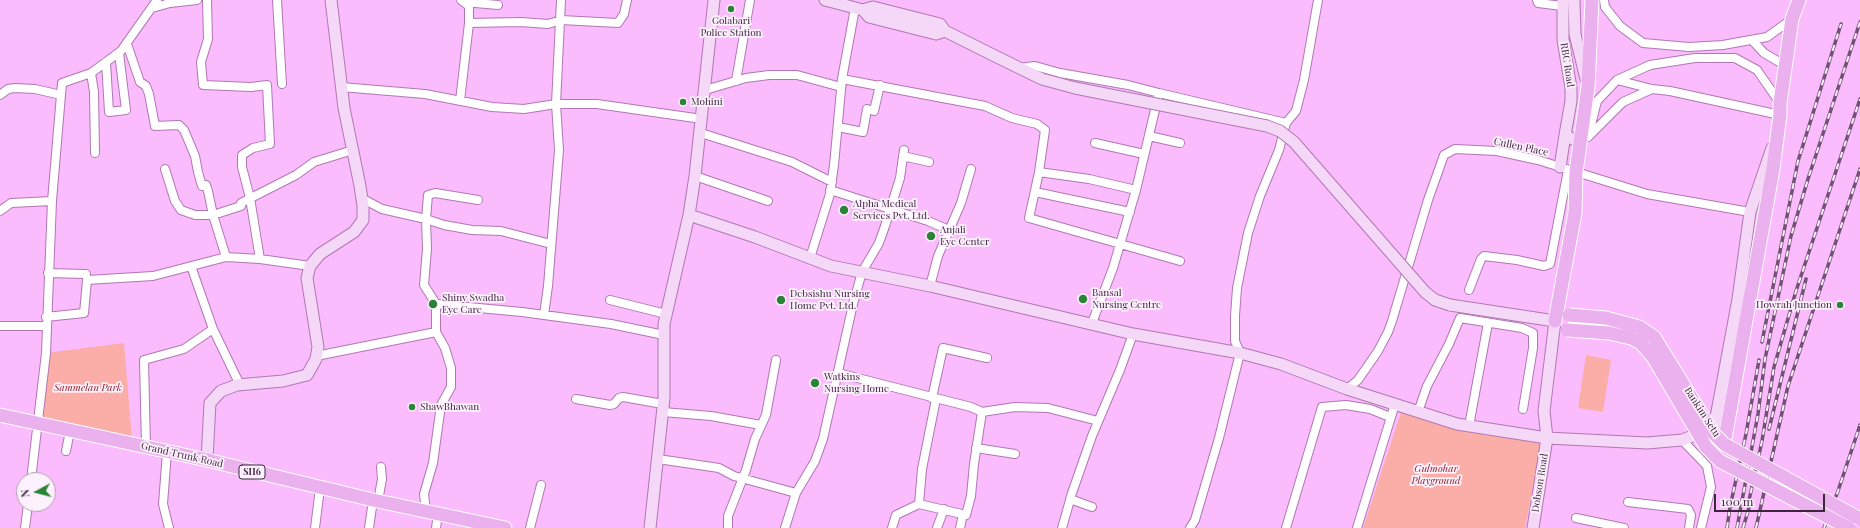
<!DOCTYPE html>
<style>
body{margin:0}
#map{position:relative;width:1860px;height:528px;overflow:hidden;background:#fabcfd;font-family:"Playfair Display",serif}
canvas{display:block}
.north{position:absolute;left:16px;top:472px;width:40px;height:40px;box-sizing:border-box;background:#fef1fe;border:1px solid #b19fb1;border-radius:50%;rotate:263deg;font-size:11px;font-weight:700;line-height:16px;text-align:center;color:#3d253e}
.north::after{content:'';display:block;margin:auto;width:14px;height:18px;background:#298435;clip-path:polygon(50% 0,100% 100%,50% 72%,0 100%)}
.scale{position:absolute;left:1714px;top:494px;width:111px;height:18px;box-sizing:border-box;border:2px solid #3d253e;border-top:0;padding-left:5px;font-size:12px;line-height:14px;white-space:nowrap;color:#3d253e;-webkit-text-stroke:3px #fef1fe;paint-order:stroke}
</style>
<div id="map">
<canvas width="1860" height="528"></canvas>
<div class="north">N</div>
<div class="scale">100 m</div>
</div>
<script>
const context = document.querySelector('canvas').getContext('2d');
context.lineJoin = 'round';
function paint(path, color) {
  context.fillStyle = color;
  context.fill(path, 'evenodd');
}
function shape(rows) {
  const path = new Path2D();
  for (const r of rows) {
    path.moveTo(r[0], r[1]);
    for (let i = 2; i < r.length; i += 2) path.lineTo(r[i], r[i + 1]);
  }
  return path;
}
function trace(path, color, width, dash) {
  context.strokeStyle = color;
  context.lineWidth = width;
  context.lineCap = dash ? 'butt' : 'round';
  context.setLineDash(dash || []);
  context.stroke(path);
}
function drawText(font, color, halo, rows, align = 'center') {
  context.font = font + ' "Playfair Display",serif';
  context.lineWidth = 3.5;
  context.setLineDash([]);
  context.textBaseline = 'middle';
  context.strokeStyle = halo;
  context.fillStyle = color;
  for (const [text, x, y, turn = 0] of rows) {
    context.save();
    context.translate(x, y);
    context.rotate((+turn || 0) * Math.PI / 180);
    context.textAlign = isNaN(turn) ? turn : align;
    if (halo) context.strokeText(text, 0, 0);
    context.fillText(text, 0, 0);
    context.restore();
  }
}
const green = shape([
 [124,343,132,440,43,419,46,353],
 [1586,355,1611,360,1603,412,1578,408],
 [1401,412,1541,444,1525,528,1363,528]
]);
const street = shape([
 [207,0,208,39,201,62,203,85,251,87,267,85,270,144,253,148,242,155,242,167,250,198,260,259],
 [277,0,282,84],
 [1537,0,1538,3,1562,6],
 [1604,0,1605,7,1620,26,1643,43,1689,47,1723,45,1767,37,1792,19],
 [464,2,498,5],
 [152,8,170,3,197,0],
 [469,23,521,22,548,24,561,20,618,23,624,14,627,0],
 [1752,40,1764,53,1786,66],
 [127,44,140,82,146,86,149,94,155,126,179,125,184,130,195,156,198,172,202,186,206,185,208,191,213,215,226,257],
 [106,62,109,112,126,110,119,53],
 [1020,68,1035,66,1060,73,1128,85,1159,93,1136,190,1113,268,1092,323],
 [91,73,94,92,95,153],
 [842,79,985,106,1012,118,1037,124,1045,130,1039,172],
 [1617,80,1652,89,1670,91,1780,115],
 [736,81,750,0],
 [341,87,425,94,492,107,524,109,556,104,597,104,702,119],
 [705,90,746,78,769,75,797,75,841,87],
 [1159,93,1286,123],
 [0,95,8,89,15,88,35,89,61,95],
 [460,101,469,23,469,6,461,0],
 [838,127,863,132,867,109,874,111,880,85],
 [701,133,792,162,832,182],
 [1149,136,1180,143],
 [1588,137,1597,101,1617,80,1650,65,1695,58,1735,58,1757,70,1780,103],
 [1588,137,1623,102,1652,89],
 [1095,143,1144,154],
 [903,156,929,162],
 [165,169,175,201,181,210,195,215,213,215,241,206,241,203,296,175,314,162,353,150],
 [695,176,768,201],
 [830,190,928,221,949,230],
 [1136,190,1089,179,1039,172,1029,218,1180,261],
 [1035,192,1130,212],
 [478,200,435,193,428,195,426,219,444,225,472,230,501,231,551,244],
 [0,211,11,203,52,201],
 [810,258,830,194,834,165,842,79,855,8],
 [191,266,213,329,240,385],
 [48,273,86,274],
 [930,286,938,256,961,203,971,169],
 [1469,290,1481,259,1484,256,1517,260,1544,266,1550,264,1568,170],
 [610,300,666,314],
 [436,304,522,312,611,324,664,335],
 [544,315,548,286,559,150,556,104,561,0],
 [46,317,84,313,87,280,153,276,226,257,260,259,310,266],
 [0,326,46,326],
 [316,356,436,332,436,304,424,285,427,249,426,219,382,209,363,199],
 [838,373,971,407,982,412,974,464,971,496,966,515,919,504,922,469,936,399],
 [1347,389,1358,380,1378,351,1388,332,1392,321,1428,200,1444,155,1455,149,1497,151,1538,160,1647,194,1750,212],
 [932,398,943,348,987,358],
 [576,399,610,405,614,404,619,398,623,397,663,404],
 [663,412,711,416,761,425],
 [982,412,1015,407,1048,408,1098,421],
 [1418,412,1427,386,1449,344,1460,318,1522,328,1533,333,1533,348,1523,409],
 [1469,426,1488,323],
 [1682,440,1707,466,1711,487,1701,528],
 [146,447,144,360,184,349,213,329],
 [976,448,1015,454],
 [66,451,70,431],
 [167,452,163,504,169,528],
 [658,459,719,468,734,476,796,493],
 [31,480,46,353,52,201,62,83,91,73,121,51,157,0],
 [1070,499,1092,507],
 [378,501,382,479,381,467],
 [1628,502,1688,509,1691,515,1689,528],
 [426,512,424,494,433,463,441,405,451,387,451,368,445,348,436,332],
 [1576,518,1624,528],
 [25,528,28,504],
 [315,528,320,488],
 [369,528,373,500],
 [436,528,438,514],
 [530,528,541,485],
 [728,528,728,516,746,470,755,439,766,415,776,360],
 [785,528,796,493,815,461,823,439,853,304,862,272,879,243,885,226,900,178,904,150],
 [892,528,896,515,919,504],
 [937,528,944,509],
 [960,528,963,514],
 [1062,528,1072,493,1092,436,1120,370,1133,334],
 [1190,528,1195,520,1219,438,1240,353,1235,341,1235,316,1237,288,1248,233,1260,196,1279,150,1286,123,1296,111,1304,80,1318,0],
 [1286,528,1322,407,1346,405,1370,409,1390,417],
 [1357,528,1395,404]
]);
const secondary = shape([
 [825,0,863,10,873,7,940,24,945,31,997,57,1042,79,1075,88],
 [1563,0,1563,40,1571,88,1571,101,1565,135,1580,143],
 [1574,0,1575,34,1586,79],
 [863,10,869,17,936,34,945,31],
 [1560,167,1565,135],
 [689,215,755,237,831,266,930,286,1133,334,1240,353,1281,364,1347,389,1457,424,1547,438,1647,443,1682,440,1714,428,1738,299,1750,212,1772,148],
 [1450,305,1555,321,1544,411,1547,438,1533,528],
 [207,460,210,403,221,391,237,385,283,381,307,375,316,359,318,347,307,278,310,266,320,254,354,232,363,220,363,206,360,186,344,108,331,0],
 [650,528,664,398,664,324,689,215,695,176,714,0]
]);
const primary = shape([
 [1555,321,1575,213,1576,172,1588,87,1592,0],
 [0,415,207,460,373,500,505,528],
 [1724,444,1773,169,1780,115,1780,103,1792,19,1799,0]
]);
const rail = shape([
 [1762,342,1798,161,1841,24],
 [1769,429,1806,279],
 [1748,505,1762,441,1774,367,1796,291,1860,99],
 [1727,528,1730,507,1746,434,1759,360],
 [1737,528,1758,414,1765,359,1791,236,1808,179,1860,22],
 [1743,528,1751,501],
 [1756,528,1788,386,1860,169],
 [1824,528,1838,491,1860,425]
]);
const secondaryBridge = shape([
 [1075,88,1267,126,1280,131,1294,142,1425,292,1435,300,1450,305]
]);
const primaryBridge = shape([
 [1569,315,1606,318,1639,327,1654,337,1713,433,1724,444,1860,519],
 [1567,330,1609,333,1631,338,1641,343,1653,357,1706,447,1720,461,1849,528]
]);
const markers = [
 [731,9,4,"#298435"],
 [683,102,4,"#298435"],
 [844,210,5,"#298435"],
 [931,236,5,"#298435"],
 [1083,299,5,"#298435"],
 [781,300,5,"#298435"],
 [433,304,5,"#298435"],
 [1840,305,4,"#298435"],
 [815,383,5,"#298435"],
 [412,407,4,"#298435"]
];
const shields = [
 [252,472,26]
];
const shieldNames = [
 ["SH6",252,472]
];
const poiNames = [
 ["Golabari",731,21,"center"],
 ["Police Station",731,33,"center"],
 ["Mohini",691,102],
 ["Alpha Medical",853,204],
 ["Services Pvt. Ltd.",853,216],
 ["Anjali",940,230],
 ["Eye Center",940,242],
 ["Bansal",1092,293],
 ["Nursing Centre",1092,305],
 ["Debsishu Nursing",790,294],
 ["Home Pvt. Ltd.",790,306],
 ["Shiny Swadha",442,298],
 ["Eye Care",442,310],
 ["Howrah Junction",1832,305,"right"],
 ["Watkins",824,377],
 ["Nursing Home",824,389],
 ["ShawBhawan",420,407]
];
const streetNames = [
 ["RBC Road",1567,65,81],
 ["Cullen Place",1521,147,12],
 ["Bankim Setu",1702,412,57],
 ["Grand Trunk Road",182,455,13],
 ["Dobson Road",1540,483,-81]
];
const parkNames = [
 ["Sammelan Park",88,388],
 ["Gulmohar",1436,469],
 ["Playground",1436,481]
];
paint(green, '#faaea7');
trace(street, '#b177b3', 10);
trace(secondary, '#b177b3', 13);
trace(primary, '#fff', 15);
trace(street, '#fff', 8);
trace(secondary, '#f5d7f7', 11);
trace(primary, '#ebb0ee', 13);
trace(rail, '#735075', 3.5);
trace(rail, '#fef1fe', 2, [6]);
trace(secondaryBridge, '#b177b3', 13, []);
trace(primaryBridge, '#fff', 15, []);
trace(secondaryBridge, '#f5d7f7', 11);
trace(primaryBridge, '#ebb0ee', 13);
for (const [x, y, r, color] of markers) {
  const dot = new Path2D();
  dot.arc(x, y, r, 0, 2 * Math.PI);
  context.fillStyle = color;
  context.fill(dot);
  trace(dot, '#fef1fe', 1.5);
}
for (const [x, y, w] of shields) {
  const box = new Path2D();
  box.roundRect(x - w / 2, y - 7, w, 14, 3);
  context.fillStyle = '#fef1fe';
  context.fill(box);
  trace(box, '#3d253e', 1);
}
drawText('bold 9px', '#3d253e', null, shieldNames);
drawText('10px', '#3d253e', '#fef1fe', poiNames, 'left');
drawText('10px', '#3d253e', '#fef1fe', streetNames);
drawText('italic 10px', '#8b191d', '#fef1fe', parkNames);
</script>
